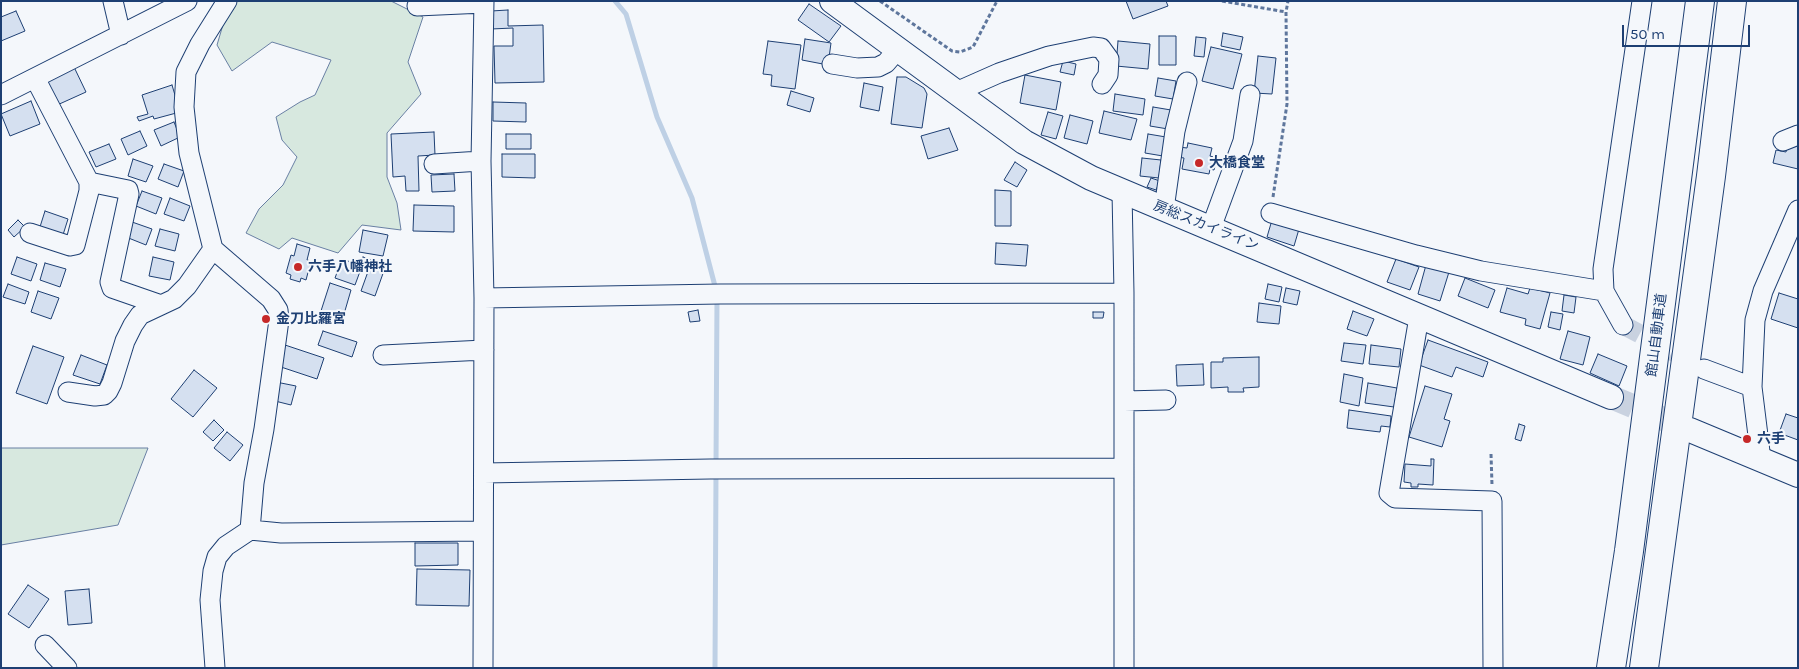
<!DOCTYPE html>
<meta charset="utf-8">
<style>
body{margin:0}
#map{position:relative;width:1799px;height:669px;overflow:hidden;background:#f4f7fb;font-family:Karla,sans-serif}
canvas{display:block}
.frame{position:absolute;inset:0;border:2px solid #1d3f73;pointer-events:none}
.scale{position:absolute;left:1622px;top:25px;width:128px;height:22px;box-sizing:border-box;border:2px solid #1d3f73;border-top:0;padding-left:6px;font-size:15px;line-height:18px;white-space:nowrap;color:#1d3f73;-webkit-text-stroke:4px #f4f7fb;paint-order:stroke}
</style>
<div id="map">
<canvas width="1799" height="669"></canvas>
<div class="frame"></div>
<div class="scale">50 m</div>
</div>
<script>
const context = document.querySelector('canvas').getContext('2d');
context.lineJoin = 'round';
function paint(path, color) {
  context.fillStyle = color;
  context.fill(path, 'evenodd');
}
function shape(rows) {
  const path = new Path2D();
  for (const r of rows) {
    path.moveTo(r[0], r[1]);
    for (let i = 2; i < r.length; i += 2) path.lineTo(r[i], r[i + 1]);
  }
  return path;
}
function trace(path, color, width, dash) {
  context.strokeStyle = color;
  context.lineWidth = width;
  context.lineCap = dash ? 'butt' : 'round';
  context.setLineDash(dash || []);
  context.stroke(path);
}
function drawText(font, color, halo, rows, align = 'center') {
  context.font = font + ' Karla,"Noto Sans JP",sans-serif';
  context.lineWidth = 4;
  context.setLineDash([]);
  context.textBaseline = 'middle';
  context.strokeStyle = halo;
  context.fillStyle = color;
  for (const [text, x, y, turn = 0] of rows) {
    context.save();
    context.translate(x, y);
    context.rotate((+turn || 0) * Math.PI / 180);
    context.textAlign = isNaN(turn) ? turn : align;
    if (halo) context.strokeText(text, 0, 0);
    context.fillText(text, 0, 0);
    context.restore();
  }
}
const green = shape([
 [230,1,391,1,423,17,408,62,421,94,387,133,387,177,397,203,401,230,362,225,338,253,292,238,279,249,246,233,259,209,283,185,297,157,282,140,276,117,300,102,315,95,331,60,272,42,232,71,217,45,230,1],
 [1,448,148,448,118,525,1,545,1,448]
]);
const stream = shape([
 [615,1,626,14,657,117,692,198,716,290],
 [716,465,717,298],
 [715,668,716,473]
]);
const building = shape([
 [1126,1,1166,1,1168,6,1133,19,1126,1],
 [809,4,841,26,829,42,798,20,809,4],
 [508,10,508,26,543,25,544,82,495,83,494,46,513,46,513,28,491,29,491,11,508,10],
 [16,11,25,31,1,41,1,17,16,11],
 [1223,33,1243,37,1240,50,1221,46,1223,33],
 [1159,36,1176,36,1176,65,1159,65,1159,36],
 [1196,37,1206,38,1204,57,1194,56,1196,37],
 [805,39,831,43,828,65,802,60,805,39],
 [768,41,801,45,795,89,771,86,772,75,763,74,768,41],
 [1118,41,1150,44,1148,69,1116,66,1118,41],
 [1211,47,1242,54,1233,89,1202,81,1211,47],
 [1258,56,1276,58,1272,94,1254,93,1258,56],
 [1063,61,1076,64,1074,75,1060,72,1063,61],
 [74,67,86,92,55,106,43,81,74,67],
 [1025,75,1061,82,1056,110,1020,103,1025,75],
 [897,77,906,77,924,88,927,94,922,128,891,124,897,77],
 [1158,78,1176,81,1173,99,1155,96,1158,78],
 [864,83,883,87,879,111,860,107,864,83],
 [172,85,180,112,154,119,153,116,139,121,137,117,148,114,142,95,172,85],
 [791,91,814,98,810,112,787,105,791,91],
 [1115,94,1145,99,1143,115,1113,111,1115,94],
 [31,101,40,124,10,136,1,114,31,101],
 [493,102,526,103,526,122,493,121,493,102],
 [1153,107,1171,110,1168,129,1150,126,1153,107],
 [1104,111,1137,119,1131,140,1099,133,1104,111],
 [1048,112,1063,116,1056,139,1041,135,1048,112],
 [1070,115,1093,121,1087,144,1064,138,1070,115],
 [174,122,180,137,161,146,154,130,174,122],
 [949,128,958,150,928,159,921,136,949,128],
 [140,131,147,146,128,155,121,139,140,131],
 [434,132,435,155,418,156,419,191,406,191,405,176,393,177,391,134,434,132],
 [506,134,531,134,531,149,506,149,506,134],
 [1148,134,1166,137,1163,156,1145,153,1148,134],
 [1188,143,1212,148,1210,156,1217,158,1214,170,1210,169,1209,174,1182,169,1184,158,1177,157,1179,147,1187,148,1188,143],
 [109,144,116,159,96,167,89,152,109,144],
 [1788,144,1798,146,1798,169,1773,163,1776,150,1786,152,1788,144],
 [502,154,535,154,535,178,502,177,502,154],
 [1142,158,1161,160,1159,178,1140,176,1142,158],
 [133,159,153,166,146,182,128,176,133,159],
 [1015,162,1027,170,1017,187,1004,180,1015,162],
 [164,164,184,171,178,187,158,179,164,164],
 [454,174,455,191,432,192,431,175,454,174],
 [1151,178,1160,181,1156,190,1147,187,1151,178],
 [995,190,1011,191,1011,226,995,226,995,190],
 [142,191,162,198,156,214,136,206,142,191],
 [170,198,190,206,184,221,164,214,170,198],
 [414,205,454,206,454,232,413,231,414,205],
 [45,211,68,219,62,238,39,230,45,211],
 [18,220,25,227,14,237,8,230,18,220],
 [1272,220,1299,229,1294,246,1267,237,1272,220],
 [132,222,152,229,146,245,126,237,132,222],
 [160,229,179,234,175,251,155,246,160,229],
 [363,230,388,235,383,256,359,252,363,230],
 [996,243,1028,245,1026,266,995,264,996,243],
 [297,244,310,248,307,260,311,261,306,280,301,278,300,282,290,279,291,275,286,273,291,255,294,256,297,244],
 [17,257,37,264,31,281,11,274,17,257],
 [153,257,174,262,170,280,149,276,153,257],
 [363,257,386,265,375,296,361,291,370,266,361,264,363,257],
 [342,259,362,266,355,285,335,278,342,259],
 [1396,259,1419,267,1410,290,1387,282,1396,259],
 [45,263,66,269,60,287,40,280,45,263],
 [1426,265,1449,272,1440,301,1418,294,1426,265],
 [1465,278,1495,290,1488,308,1458,296,1465,278],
 [330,283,351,290,342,321,320,314,330,283],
 [8,284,29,292,25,304,3,297,8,284],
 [1268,284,1282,287,1279,302,1265,299,1268,284],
 [1286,288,1300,291,1297,305,1283,302,1286,288],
 [1507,288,1528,294,1530,288,1550,293,1540,329,1525,325,1526,319,1500,312,1507,288],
 [38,291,59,298,51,319,31,312,38,291],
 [1779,293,1798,299,1798,328,1771,319,1779,293],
 [1564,295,1576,297,1574,313,1562,311,1564,295],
 [1259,303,1281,306,1279,324,1257,322,1259,303],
 [698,310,700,321,690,322,688,312,698,310],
 [1353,311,1374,319,1367,336,1347,329,1353,311],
 [1093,312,1104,312,1103,318,1093,318,1093,312],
 [1551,312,1563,314,1560,330,1548,327,1551,312],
 [323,331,357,342,352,357,318,345,323,331],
 [1568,331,1590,337,1583,365,1560,359,1568,331],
 [1428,340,1488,362,1483,377,1456,367,1452,377,1419,365,1428,340],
 [1344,343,1366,345,1363,364,1341,361,1344,343],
 [285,345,324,358,317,379,278,366,285,345],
 [1371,345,1401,349,1399,367,1369,364,1371,345],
 [33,346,64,357,47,404,16,393,33,346],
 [1598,354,1627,366,1619,386,1590,373,1598,354],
 [81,355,107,365,100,384,73,375,81,355],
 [1259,357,1259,387,1243,388,1244,392,1228,392,1228,387,1211,388,1211,362,1223,362,1223,358,1259,357],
 [1203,364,1204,385,1177,386,1176,365,1203,364],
 [194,370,217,388,193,417,171,399,194,370],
 [1344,374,1363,378,1359,406,1340,402,1344,374],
 [276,382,296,386,291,405,271,400,276,382],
 [1368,383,1397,388,1394,407,1365,403,1368,383],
 [1425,386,1452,394,1444,419,1450,421,1442,447,1409,437,1425,386],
 [1349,410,1391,416,1390,427,1381,426,1380,432,1347,428,1349,410],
 [1786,414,1798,418,1798,440,1779,433,1786,414],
 [214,420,224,430,213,441,203,432,214,420],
 [1519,424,1525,426,1521,441,1515,439,1519,424],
 [227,432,243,445,230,461,214,448,227,432],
 [1431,459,1434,459,1433,485,1418,484,1418,487,1411,487,1411,483,1404,482,1405,464,1431,466,1431,459],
 [415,543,458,543,458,565,415,566,415,543],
 [417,569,470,570,469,606,416,605,417,569],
 [28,585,49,599,29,628,8,614,28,585],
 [89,589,92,623,68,625,65,591,89,589]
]);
const minorTunnel = shape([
 [1623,325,1694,363]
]);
const majorTunnel = shape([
 [1611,397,1690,430]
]);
const path = shape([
 [880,1,952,51,960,52,973,47,997,1],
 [1222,1,1286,12],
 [1273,197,1287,104,1286,12,1288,1],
 [1491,454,1492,485]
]);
const minor = shape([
 [113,1,121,35],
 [417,6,484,3],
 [832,64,857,68,878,67,886,63,898,49],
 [956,92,999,73,1049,56,1093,47,1101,48,1109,59,1108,75,1102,84],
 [1,95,187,1],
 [1783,141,1798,135],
 [434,164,481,161],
 [89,182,128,190,129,194,110,282,112,288,161,305],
 [1122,192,1124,293,1124,668],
 [1164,209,1175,131,1187,82],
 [1271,213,1416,255,1481,271,1604,291],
 [1211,228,1243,141,1250,95],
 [30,233,70,246,75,245,89,191,89,182,35,78],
 [484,298,720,294,1124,293],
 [1419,317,1389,493,1395,498,1492,501,1493,668],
 [1623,325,1604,291,1603,269,1642,1],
 [383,355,484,350],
 [1704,369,1752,387],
 [68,392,95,396,104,395,108,391,112,383,125,341,133,325,140,315,174,299,187,286,213,249],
 [1124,401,1166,400],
 [1761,460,1752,387,1755,320,1763,291,1798,210],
 [484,473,710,469,1124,468],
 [250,530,281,533,483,531],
 [45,645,67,668],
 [215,668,210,600,213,571,217,557,226,546,250,530,254,483,264,429,279,320,278,310,271,299,213,249,189,153,184,107,186,72,200,44,227,1],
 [483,668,484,298,481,161,484,1]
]);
const major = shape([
 [832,1,1024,142,1091,178,1611,397],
 [1690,430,1798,475]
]);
const highway = shape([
 [1611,668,1629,551,1700,1],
 [1644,668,1711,176,1732,1]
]);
const markers = [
 [1199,163,5,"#c62828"],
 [298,267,5,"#c62828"],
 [266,319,5,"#c62828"],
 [1747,439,5,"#c62828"]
];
const poiNames = [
 ["大橋食堂",1209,163],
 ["六手八幡神社",308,267],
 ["金刀比羅宮",276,319],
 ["六手",1757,439]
];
const streetNames = [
 ["房総スカイライン",1206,226,22],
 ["館山自動車道",1657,335,-83]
];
paint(green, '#d7e8df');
trace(green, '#687fa3', 1);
trace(stream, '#bed0e5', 5);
paint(building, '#d5e0f0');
trace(building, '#1d3f73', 1);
trace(minorTunnel, '#c9d2e0', 19, [19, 9]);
trace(majorTunnel, '#c9d2e0', 24, [24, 12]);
trace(minor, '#1d3f73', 21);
trace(major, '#1d3f73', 26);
trace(highway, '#1d3f73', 30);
trace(path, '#5e769c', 3, [4, 2.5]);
trace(minor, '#f4f7fb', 19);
trace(major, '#f4f7fb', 24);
trace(highway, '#f4f7fb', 28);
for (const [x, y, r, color] of markers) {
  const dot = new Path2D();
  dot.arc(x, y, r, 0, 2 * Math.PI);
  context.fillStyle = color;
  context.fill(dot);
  trace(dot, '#f4f7fb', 2);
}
drawText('bold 14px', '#1d3f73', '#f4f7fb', poiNames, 'left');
drawText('14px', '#1d3f73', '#f4f7fb', streetNames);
</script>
